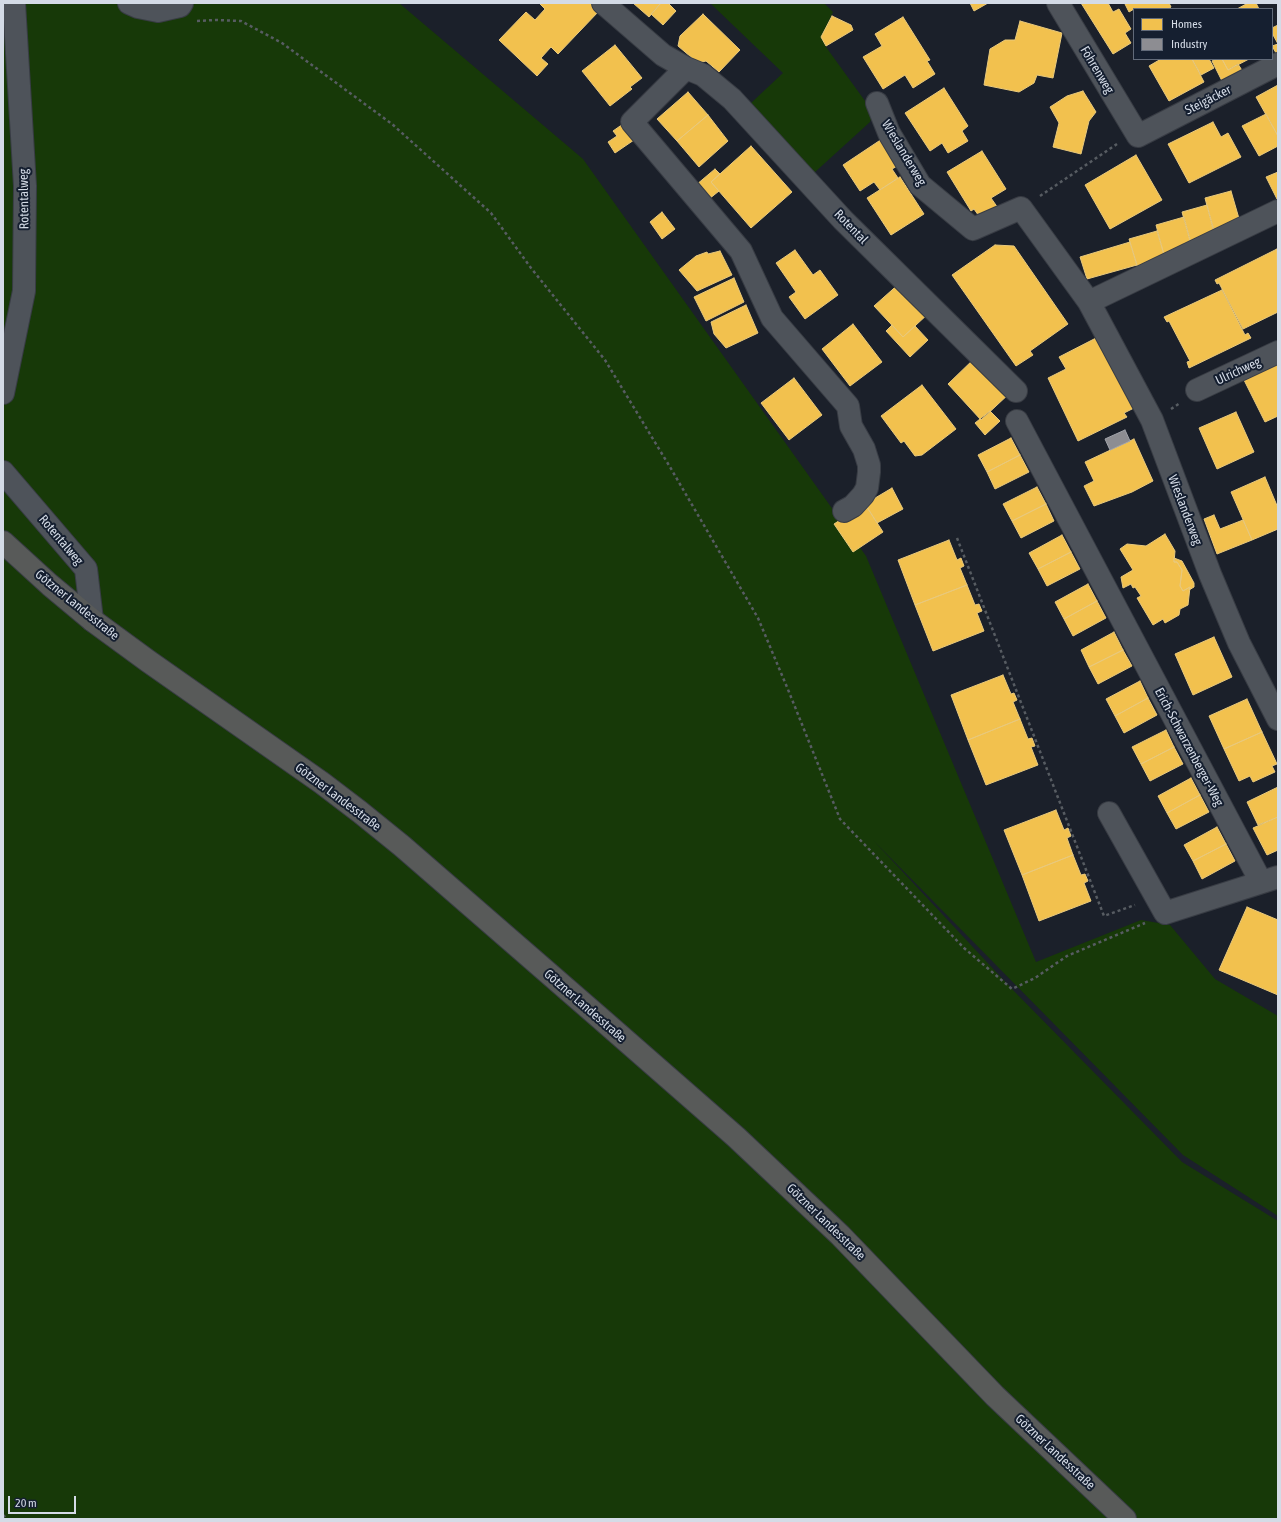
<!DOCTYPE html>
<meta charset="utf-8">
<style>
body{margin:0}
#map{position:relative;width:1281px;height:1522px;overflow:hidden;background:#1b202a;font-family:"Asap Condensed",sans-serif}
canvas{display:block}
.frame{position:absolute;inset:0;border:4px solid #d4dbe6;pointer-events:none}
.legend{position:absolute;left:1133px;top:8px;width:140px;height:52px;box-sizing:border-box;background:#151f30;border:1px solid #616a79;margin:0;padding:5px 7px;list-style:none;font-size:12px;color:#d4dbe6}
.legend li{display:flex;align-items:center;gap:8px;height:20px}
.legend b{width:20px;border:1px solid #616a79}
.scale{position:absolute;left:8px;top:1496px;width:68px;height:18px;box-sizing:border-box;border:2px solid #d4dbe6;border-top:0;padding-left:5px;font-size:12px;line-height:14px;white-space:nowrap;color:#d4dbe6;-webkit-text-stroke:3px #151f30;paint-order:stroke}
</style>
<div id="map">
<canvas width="1281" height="1522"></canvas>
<div class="frame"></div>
<ul class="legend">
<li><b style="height:11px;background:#f2c14e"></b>Homes</li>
<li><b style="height:11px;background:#8d8d92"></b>Industry</li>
</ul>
<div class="scale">20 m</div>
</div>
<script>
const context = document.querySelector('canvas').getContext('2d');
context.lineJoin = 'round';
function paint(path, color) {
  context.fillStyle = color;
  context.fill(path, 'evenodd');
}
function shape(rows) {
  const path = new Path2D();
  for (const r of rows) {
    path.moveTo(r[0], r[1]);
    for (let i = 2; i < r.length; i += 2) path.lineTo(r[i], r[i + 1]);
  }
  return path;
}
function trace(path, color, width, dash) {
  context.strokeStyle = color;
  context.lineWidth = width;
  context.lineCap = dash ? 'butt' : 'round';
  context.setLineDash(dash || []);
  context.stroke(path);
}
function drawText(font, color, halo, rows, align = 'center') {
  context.font = font + ' "Asap Condensed",sans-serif';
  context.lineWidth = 4;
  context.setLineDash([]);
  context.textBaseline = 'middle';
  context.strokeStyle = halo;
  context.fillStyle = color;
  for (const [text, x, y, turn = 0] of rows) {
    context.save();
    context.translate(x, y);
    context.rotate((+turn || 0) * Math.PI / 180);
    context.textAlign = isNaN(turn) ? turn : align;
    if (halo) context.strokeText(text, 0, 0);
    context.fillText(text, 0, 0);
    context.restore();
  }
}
const green = shape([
 [3,3,399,3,583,159,866,556,1036,962,1141,920,1170,925,1215,979,1278,1016,1278,1216,1183,1155,873,840,1012,989,1182,1162,1278,1221,1278,1519,3,1519],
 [710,3,824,3,833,12,821,37,826,47,873,112,870,122,814,173,751,103,783,73]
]);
const homes = shape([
 [539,3,590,3,599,11,558,54,551,47,541,58,548,64,537,76,499,40,526,12,535,20,545,9,539,3],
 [633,3,661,3,649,17,633,3],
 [661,3,668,3,676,11,663,25,651,14,661,3],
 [970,3,988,3,974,11,970,3],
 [1081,3,1108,3,1113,12,1119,9,1131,29,1125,33,1131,43,1113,54,1081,3],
 [1127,3,1169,3,1171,7,1168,9,1134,9,1129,12,1125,4,1127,3],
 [1248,3,1256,3,1259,9,1237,9,1248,3],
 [703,14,740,50,719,72,706,61,698,63,678,46,680,36,703,14],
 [832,16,851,25,853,30,826,46,821,37,832,16],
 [903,17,930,60,927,61,935,74,913,88,905,75,883,89,863,57,882,46,875,34,903,17],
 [1020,21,1062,33,1053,78,1037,75,1034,83,1019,92,984,85,990,49,1005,40,1015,40,1020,21],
 [1278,25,1278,52,1276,53,1272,46,1278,44,1272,33,1272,28,1278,25],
 [615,45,642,78,630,87,632,89,610,106,582,71,615,45],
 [1161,59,1192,59,1204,82,1169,101,1149,66,1161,59],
 [1192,59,1209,59,1214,68,1201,75,1192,59],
 [1216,59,1222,59,1228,70,1238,64,1243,72,1223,83,1212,61,1216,59],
 [1222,59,1249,59,1228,70,1222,59],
 [1278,85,1278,136,1256,97,1278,85],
 [944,88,968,126,962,131,968,141,948,153,942,143,930,151,905,113,944,88],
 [1083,91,1096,112,1089,121,1081,154,1053,147,1059,123,1050,107,1067,96,1083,91],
 [688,92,708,115,677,141,657,119,688,92],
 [1266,114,1278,136,1278,146,1259,156,1242,126,1266,114],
 [708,115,728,141,699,167,677,141,708,115],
 [1213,122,1221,137,1228,133,1241,157,1189,183,1168,144,1213,122],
 [623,124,634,140,615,153,608,142,617,136,613,131,623,124],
 [882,139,899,165,892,169,898,178,880,190,874,182,860,191,843,165,882,139],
 [751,146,792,192,751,228,711,182,751,146],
 [982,151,1006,189,991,198,998,208,981,219,974,209,971,211,947,172,982,151],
 [1136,155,1162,200,1110,229,1085,185,1136,155],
 [715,169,720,174,711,182,719,191,709,199,696,185,715,169],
 [1278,172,1278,198,1277,199,1266,177,1278,172],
 [900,177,924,214,891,235,867,198,900,177],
 [1231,191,1240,222,1213,229,1205,198,1231,191],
 [1207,205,1215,234,1190,241,1182,212,1207,205],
 [662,212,675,229,662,239,650,222,662,212],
 [1184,217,1192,247,1164,255,1156,225,1184,217],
 [1157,231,1166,261,1138,269,1129,239,1157,231],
 [1130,242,1137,265,1087,279,1080,257,1130,242],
 [995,245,1014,246,1068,324,1030,351,1033,355,1016,366,952,275,995,245],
 [1277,249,1278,312,1243,329,1219,283,1217,284,1215,280,1277,249],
 [795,250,813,275,820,270,838,295,805,319,789,297,796,292,776,263,795,250],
 [720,251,732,275,697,291,679,270,696,256,707,252,708,254,720,251],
 [734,278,744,302,706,321,694,297,734,278],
 [901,282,929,313,903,337,874,306,901,282],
 [1222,290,1245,335,1248,333,1251,338,1189,368,1187,362,1190,361,1169,321,1167,322,1164,317,1222,290],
 [746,305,758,333,726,348,714,334,711,322,746,305],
 [853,324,882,362,850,386,822,349,853,324],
 [892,325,903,337,915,326,928,340,910,357,886,331,892,325],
 [1098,337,1136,407,1124,413,1127,417,1078,441,1048,378,1066,369,1059,357,1098,337],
 [977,356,1011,392,981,420,948,384,977,356],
 [1278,364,1278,416,1265,422,1244,380,1278,364],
 [794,378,822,415,789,440,761,403,794,378],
 [922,385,956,429,922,455,915,456,904,441,901,443,881,416,922,385],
 [990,411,1000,421,985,435,975,423,990,411],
 [1236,412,1254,452,1217,469,1199,428,1236,412],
 [1011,438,1020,455,987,472,978,455,1011,438],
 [1134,439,1153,481,1132,492,1094,506,1084,486,1094,481,1085,462,1134,439],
 [1020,455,1029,472,995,489,987,472,1020,455],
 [1265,477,1278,508,1278,529,1252,540,1231,492,1265,477],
 [1037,487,1046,504,1012,521,1003,504,1037,487],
 [892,488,903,509,877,523,865,504,892,488],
 [865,504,883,532,853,552,834,524,865,504],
 [1046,504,1054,521,1021,538,1012,521,1046,504],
 [1214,515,1220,529,1243,520,1252,540,1217,554,1204,519,1214,515],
 [1165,534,1175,551,1174,562,1177,562,1182,570,1180,586,1183,591,1190,587,1188,605,1180,609,1179,615,1165,623,1163,619,1153,625,1137,598,1141,596,1135,587,1133,588,1131,584,1123,588,1121,577,1133,570,1120,549,1127,544,1146,546,1165,534],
 [1062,535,1071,552,1038,569,1029,553,1062,535],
 [949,540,957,560,961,558,964,566,960,568,967,585,915,605,898,560,949,540],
 [1071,552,1080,569,1047,586,1038,569,1071,552],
 [1174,558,1182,561,1194,583,1194,587,1189,590,1190,587,1183,591,1180,586,1182,570,1177,562,1174,562,1174,558],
 [1088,584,1097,601,1064,619,1055,602,1088,584],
 [967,585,975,605,979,604,982,611,977,613,984,631,933,651,915,605,967,585],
 [1097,601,1106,618,1073,636,1064,619,1097,601],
 [1114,632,1123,650,1089,667,1081,650,1114,632],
 [1214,637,1232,677,1193,695,1175,654,1214,637],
 [1123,650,1132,666,1098,684,1089,667,1123,650],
 [1003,675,1011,694,1014,693,1017,700,1013,702,1020,719,968,740,951,695,1003,675],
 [1140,681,1148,698,1115,716,1106,699,1140,681],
 [1148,698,1157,715,1124,733,1115,716,1148,698],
 [1247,699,1262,732,1224,749,1209,716,1247,699],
 [1020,719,1028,739,1032,738,1035,746,1031,747,1038,765,986,785,968,740,1020,719],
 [1166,730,1174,747,1141,764,1132,747,1166,730],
 [1262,732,1277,764,1272,766,1275,772,1253,782,1250,776,1239,781,1224,749,1262,732],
 [1174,747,1183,764,1150,781,1141,764,1174,747],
 [1191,778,1200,795,1167,813,1158,796,1191,778],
 [1278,787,1278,817,1258,825,1247,802,1278,787],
 [1200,795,1209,812,1176,829,1167,813,1200,795],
 [1056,810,1064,830,1068,828,1071,836,1067,838,1073,855,1022,875,1004,830,1056,810],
 [1278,817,1278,850,1267,855,1253,828,1278,817],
 [1217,827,1226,844,1193,861,1184,845,1217,827],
 [1226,844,1235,861,1202,879,1193,861,1226,844],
 [1073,855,1081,875,1085,874,1088,881,1084,883,1091,901,1039,921,1022,875,1073,855],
 [1247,907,1278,920,1278,995,1219,970,1247,907]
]);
const industry = shape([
 [1125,430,1130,441,1110,450,1105,439,1125,430]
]);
const path = shape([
 [197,21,215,20,241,21,282,43,392,124,491,213,531,268,605,360,670,467,758,618,789,692,840,819,964,948,1012,989,1035,978,1067,956,1145,923],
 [1040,196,1117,144],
 [1171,409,1180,403],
 [957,538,1104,916,1135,905],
 [3,1515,7,1519]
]);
const minor = shape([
 [129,3,138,7,158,11,180,6,182,3],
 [603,3,663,55,686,68,703,75,732,99,843,220,1016,391],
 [1058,3,1138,136,1278,64],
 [686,68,632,122,741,251,772,318,848,406,851,426,864,449,869,465,869,472,867,488,863,495,853,506,844,511],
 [877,103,889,133,920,185,973,229,1021,208,1089,302,1152,420,1210,574,1239,643,1278,719],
 [1089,302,1278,211],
 [1197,390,1278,352],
 [3,393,24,291,25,186,14,3],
 [1017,421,1261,882],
 [3,472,86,569,92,620],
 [1109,813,1165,913,1278,877]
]);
const major = shape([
 [3,542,50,585,92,620,148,661,322,783,360,812,402,846,600,1018,736,1137,840,1235,995,1396,1125,1519]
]);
const streetNames = [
 ["Föhrenweg",1097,70,59],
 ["Steigäcker",1208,100,-27],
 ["Wieslanderweg",904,153,59],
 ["Rotentalweg",24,199,-91],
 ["Rotental",851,227,46],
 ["Ulrichweg",1238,371,-25],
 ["Wieslanderweg",1185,510,69],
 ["Rotentalweg",61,540,50],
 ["Götzner Landesstraße",77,605,39],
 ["Erich-Schwarzenberger-Weg",1189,747,62],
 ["Götzner Landesstraße",338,797,37],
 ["Götzner Landesstraße",585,1006,41],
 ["Götzner Landesstraße",826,1222,44],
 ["Götzner Landesstraße",1055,1452,43]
];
paint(green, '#173908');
paint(homes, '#f2c14e');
trace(homes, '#e9c97c', 1);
paint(industry, '#8d8d92');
trace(industry, '#a2a4ab', 1);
trace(minor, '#383c44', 24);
trace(major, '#383c44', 24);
trace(path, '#575c62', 2.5, [3, 3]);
trace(minor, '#4e535a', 22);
trace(major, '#585a59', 22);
drawText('13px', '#d4dbe6', '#151f30', streetNames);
</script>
